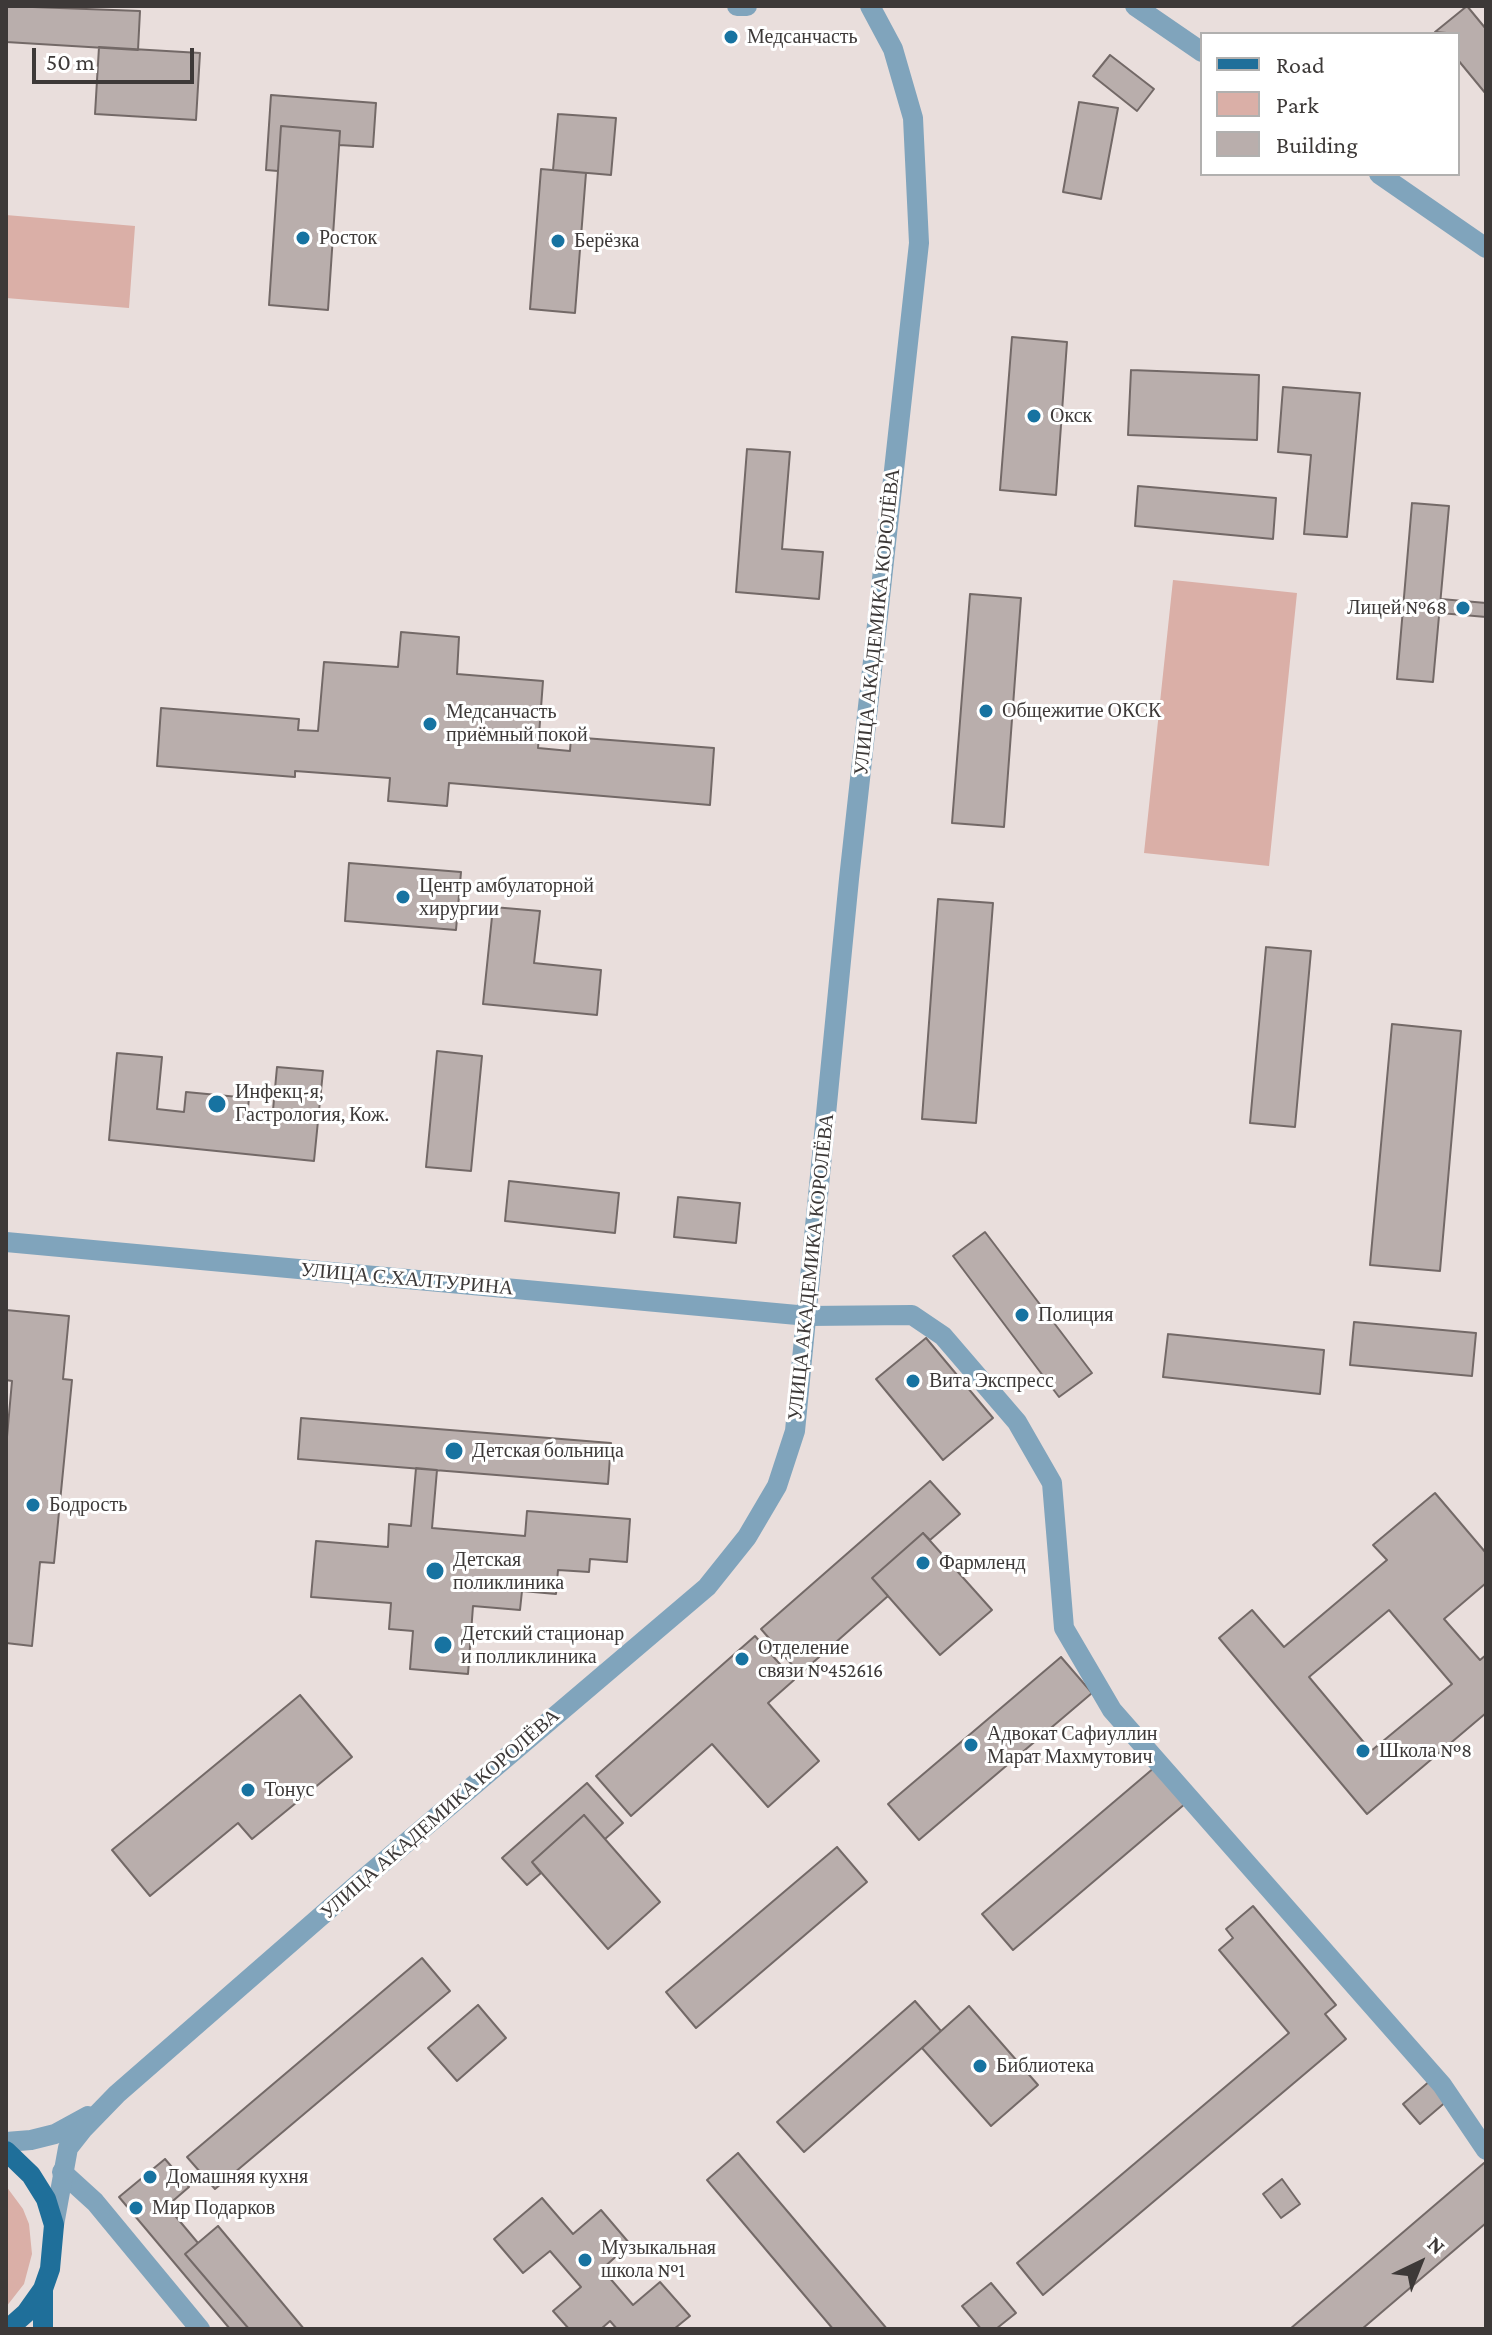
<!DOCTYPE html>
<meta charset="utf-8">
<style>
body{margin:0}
#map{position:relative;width:1492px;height:2335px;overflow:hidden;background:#e9dedc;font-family:"Crimson Pro",serif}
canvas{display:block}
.frame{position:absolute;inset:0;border:8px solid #3d3938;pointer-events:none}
.legend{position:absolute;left:1200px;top:32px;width:260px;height:144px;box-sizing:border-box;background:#fff;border:2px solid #b1b0af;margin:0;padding:10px 14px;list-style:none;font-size:24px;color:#3d3938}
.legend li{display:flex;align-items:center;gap:16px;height:40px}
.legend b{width:40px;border:2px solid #b1b0af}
.north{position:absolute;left:1380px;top:2223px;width:80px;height:80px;-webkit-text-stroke:6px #fff;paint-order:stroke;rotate:43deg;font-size:22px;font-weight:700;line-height:32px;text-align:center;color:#3d3938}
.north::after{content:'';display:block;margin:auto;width:28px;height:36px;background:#3d3938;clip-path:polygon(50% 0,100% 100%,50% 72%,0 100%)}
.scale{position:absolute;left:32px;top:48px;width:162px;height:36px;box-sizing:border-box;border:4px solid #3d3938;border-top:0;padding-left:10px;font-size:24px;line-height:28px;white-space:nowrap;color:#3d3938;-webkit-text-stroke:6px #fff;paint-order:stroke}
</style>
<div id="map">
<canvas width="1492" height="2335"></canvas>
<div class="frame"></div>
<ul class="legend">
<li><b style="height:10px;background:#1f6f9a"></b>Road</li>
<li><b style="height:22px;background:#daafa7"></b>Park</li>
<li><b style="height:22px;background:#b9aeac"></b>Building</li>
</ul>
<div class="north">N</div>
<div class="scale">50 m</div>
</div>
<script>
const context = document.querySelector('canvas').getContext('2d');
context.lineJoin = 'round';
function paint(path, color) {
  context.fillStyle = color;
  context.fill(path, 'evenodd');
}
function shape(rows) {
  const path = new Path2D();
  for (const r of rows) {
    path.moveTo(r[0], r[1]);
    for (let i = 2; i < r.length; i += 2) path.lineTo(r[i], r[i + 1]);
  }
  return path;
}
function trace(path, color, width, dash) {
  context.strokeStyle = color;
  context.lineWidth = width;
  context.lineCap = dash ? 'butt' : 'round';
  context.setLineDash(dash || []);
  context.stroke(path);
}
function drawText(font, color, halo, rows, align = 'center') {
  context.font = font + ' "Crimson Pro",serif';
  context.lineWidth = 6;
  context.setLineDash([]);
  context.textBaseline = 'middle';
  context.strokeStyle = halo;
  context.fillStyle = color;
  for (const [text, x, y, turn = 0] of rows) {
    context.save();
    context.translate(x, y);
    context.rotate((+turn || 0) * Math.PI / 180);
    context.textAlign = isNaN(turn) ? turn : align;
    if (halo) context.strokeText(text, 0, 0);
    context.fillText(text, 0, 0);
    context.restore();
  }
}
const green = shape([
 [6,215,135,226,129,308,6,298],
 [1173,580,1297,593,1269,866,1144,853],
 [6,2186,23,2209,29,2224,32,2254,24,2284,6,2307]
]);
const building = shape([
 [6,6,140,11,138,50,6,42,6,6],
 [1467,6,1486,29,1486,94,1458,60,1458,34,1435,32,1467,6],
 [99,47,200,53,196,120,95,114,99,47],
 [1110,55,1154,89,1137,111,1093,76,1110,55],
 [271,95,376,103,373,147,339,145,340,131,281,126,278,171,266,170,271,95],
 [1079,102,1118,108,1101,199,1063,192,1079,102],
 [558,114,616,118,611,175,553,170,558,114],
 [281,126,340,131,328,310,269,305,281,126],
 [541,169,586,173,575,313,530,309,541,169],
 [1012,337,1067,342,1056,495,1000,490,1012,337],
 [1131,370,1259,375,1257,440,1128,435,1131,370],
 [1283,387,1360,393,1347,537,1304,534,1311,455,1278,452,1283,387],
 [747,449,790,452,782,549,823,552,819,599,736,592,747,449],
 [1138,486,1276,498,1273,539,1135,526,1138,486],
 [1412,503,1449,506,1433,682,1397,679,1412,503],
 [970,594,1021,598,1004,827,952,823,970,594],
 [1441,599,1486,603,1486,617,1440,613,1441,599],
 [401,632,459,637,457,674,543,681,538,748,570,751,571,737,714,748,710,805,449,783,447,806,388,801,390,778,295,771,295,777,157,766,161,708,299,719,298,730,318,731,324,662,398,667,401,632],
 [349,863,461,872,456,930,345,921,349,863],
 [938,899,993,903,976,1123,922,1119,938,899],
 [493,907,540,911,534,963,601,970,597,1015,483,1004,493,907],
 [1266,947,1311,951,1295,1127,1250,1123,1266,947],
 [1392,1024,1461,1031,1440,1271,1370,1265,1392,1024],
 [437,1051,482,1056,471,1171,426,1167,437,1051],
 [117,1053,162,1057,157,1109,184,1112,186,1092,249,1098,247,1119,272,1121,277,1067,323,1071,314,1161,109,1140,117,1053],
 [509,1181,619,1193,615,1233,505,1221,509,1181],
 [678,1197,740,1203,736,1243,674,1237,678,1197],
 [985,1232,1092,1373,1059,1397,953,1256,985,1232],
 [6,1310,69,1316,63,1379,72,1380,54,1563,40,1562,32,1646,6,1643,6,1448,12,1381,6,1380,6,1310],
 [1354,1322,1476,1333,1472,1376,1350,1365,1354,1322],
 [1168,1334,1324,1350,1320,1394,1163,1377,1168,1334],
 [926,1338,993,1418,943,1460,876,1379,926,1338],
 [301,1418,611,1443,608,1484,298,1459,301,1418],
 [416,1468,437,1470,432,1528,525,1536,527,1511,630,1519,627,1562,590,1559,589,1572,558,1570,556,1594,522,1591,520,1610,473,1606,468,1674,410,1669,413,1631,389,1629,391,1603,311,1597,316,1541,388,1547,389,1524,411,1526,416,1468],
 [930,1481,960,1514,930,1540,923,1533,872,1578,888,1596,800,1674,761,1629,930,1481],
 [1435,1493,1486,1553,1486,1583,1444,1619,1480,1660,1486,1655,1486,1713,1367,1814,1219,1638,1252,1610,1284,1647,1387,1560,1373,1545,1435,1493],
 [1389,1610,1452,1684,1371,1751,1309,1677,1389,1610],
 [923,1533,992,1610,940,1655,872,1578,923,1533],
 [755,1636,794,1680,768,1703,819,1761,768,1807,712,1744,631,1816,596,1776,755,1636],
 [1061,1657,1092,1693,919,1840,888,1804,1061,1657],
 [300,1695,352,1757,252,1839,238,1823,150,1896,112,1850,300,1695],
 [1155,1767,1186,1803,1013,1950,982,1914,1155,1767],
 [587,1783,623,1823,605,1839,584,1815,532,1862,541,1873,527,1885,502,1858,587,1783],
 [584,1815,660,1902,608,1949,532,1862,584,1815],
 [837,1847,867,1882,696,2028,666,1992,837,1847],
 [1253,1906,1336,2005,1325,2014,1346,2039,1043,2295,1017,2263,1289,2033,1219,1950,1233,1938,1226,1929,1253,1906],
 [422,1958,450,1991,215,2189,187,2157,422,1958],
 [915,2001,941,2031,804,2152,777,2122,915,2001],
 [478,2005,506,2038,457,2081,428,2048,478,2005],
 [969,2006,1038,2085,991,2126,922,2048,969,2006],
 [1431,2080,1448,2100,1420,2124,1403,2104,1431,2080],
 [738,2153,887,2329,833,2329,707,2180,738,2153],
 [165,2159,189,2187,167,2206,198,2243,185,2254,249,2329,230,2329,119,2197,165,2159],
 [1484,2163,1486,2166,1486,2223,1362,2329,1290,2329,1484,2163],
 [1282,2179,1300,2204,1281,2218,1263,2194,1282,2179],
 [542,2198,573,2234,601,2210,630,2244,602,2269,633,2305,660,2282,690,2316,674,2329,617,2329,610,2321,601,2329,569,2329,553,2311,581,2287,550,2251,523,2273,494,2239,542,2198],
 [218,2226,304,2329,249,2329,185,2254,218,2226],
 [991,2283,1016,2313,996,2329,981,2329,962,2306,991,2283]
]);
const minor = shape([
 [1135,6,1202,52],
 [1379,174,1486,248],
 [6,1242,808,1316,912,1315,943,1336,1017,1422,1052,1483,1064,1628,1112,1710,1442,2085,1486,2150],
 [62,2172,95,2202,200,2329]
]);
const tertiary = shape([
 [737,6,747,6],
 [6,2142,31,2140,55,2134,88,2116],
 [54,2225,68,2148,83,2129,117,2094,367,1876,707,1587,747,1537,777,1486,795,1431,849,879,919,243,913,118,893,49,870,6]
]);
const primary = shape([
 [6,2151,31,2175,46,2199,54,2225,50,2269,43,2289,26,2313,8,2329],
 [43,2329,43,2289]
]);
const markers = [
 [731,37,8,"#1773a1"],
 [303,238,8,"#1773a1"],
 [558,241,8,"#1773a1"],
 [1034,416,8,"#1773a1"],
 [1463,608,8,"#1773a1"],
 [986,711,8,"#1773a1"],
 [430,724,8,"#1773a1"],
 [403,897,8,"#1773a1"],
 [217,1104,10,"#1773a1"],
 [1022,1315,8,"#1773a1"],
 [913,1381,8,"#1773a1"],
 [454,1451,10,"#1773a1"],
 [33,1505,8,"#1773a1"],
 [923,1563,8,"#1773a1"],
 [435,1571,10,"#1773a1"],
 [443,1645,10,"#1773a1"],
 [742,1659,8,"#1773a1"],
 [971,1745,8,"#1773a1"],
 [1363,1751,8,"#1773a1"],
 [248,1790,8,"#1773a1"],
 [980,2066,8,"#1773a1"],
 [150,2177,8,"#1773a1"],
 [136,2208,8,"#1773a1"],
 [585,2260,8,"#1773a1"]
];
const poiNames = [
 ["Медсанчасть",747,37],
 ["Росток",319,238],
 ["Берёзка",574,241],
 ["Окск",1050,416],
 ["Лицей №68",1447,608,"right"],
 ["Общежитие ОКСК",1002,711],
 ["Медсанчасть",446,712],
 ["приёмный покой",446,735],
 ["Центр амбулаторной",419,886],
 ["хирургии",419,909],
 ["Инфекц-я,",235,1092],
 ["Гастрология, Кож.",235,1115],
 ["Полиция",1038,1315],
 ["Вита Экспресс",929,1381],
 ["Детская больница",472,1451],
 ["Бодрость",49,1505],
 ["Детская",453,1560],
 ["поликлиника",453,1583],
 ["Фармленд",939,1563],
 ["Детский стационар",461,1634],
 ["и полликлиника",461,1657],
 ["Отделение",758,1648],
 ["связи №452616",758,1671],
 ["Адвокат Сафиуллин",987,1734],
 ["Марат Махмутович",987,1757],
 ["Школа №8",1379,1751],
 ["Тонус",264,1790],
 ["Библиотека",996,2066],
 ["Домашняя кухня",166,2177],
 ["Мир Подарков",152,2208],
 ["Музыкальная",601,2248],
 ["школа №1",601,2271]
];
const streetNames = [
 ["УЛИЦА АКАДЕМИКА КОРОЛЁВА",877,622,-84],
 ["УЛИЦА АКАДЕМИКА КОРОЛЁВА",811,1267,-84],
 ["УЛИЦА С.ХАЛТУРИНА",407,1279,5],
 ["УЛИЦА АКАДЕМИКА КОРОЛЁВА",440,1814,-41]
];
paint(green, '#daafa7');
paint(building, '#b9aeac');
trace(building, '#736967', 2);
trace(minor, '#80a4bc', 20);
trace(tertiary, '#80a4bc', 20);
trace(primary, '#1f6f9a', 20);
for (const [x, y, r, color] of markers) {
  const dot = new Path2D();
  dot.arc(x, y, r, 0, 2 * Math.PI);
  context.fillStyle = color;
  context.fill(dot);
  trace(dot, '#fff', 3);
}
drawText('20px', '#3d3938', '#fff', poiNames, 'left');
drawText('20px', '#3d3938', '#fff', streetNames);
</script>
